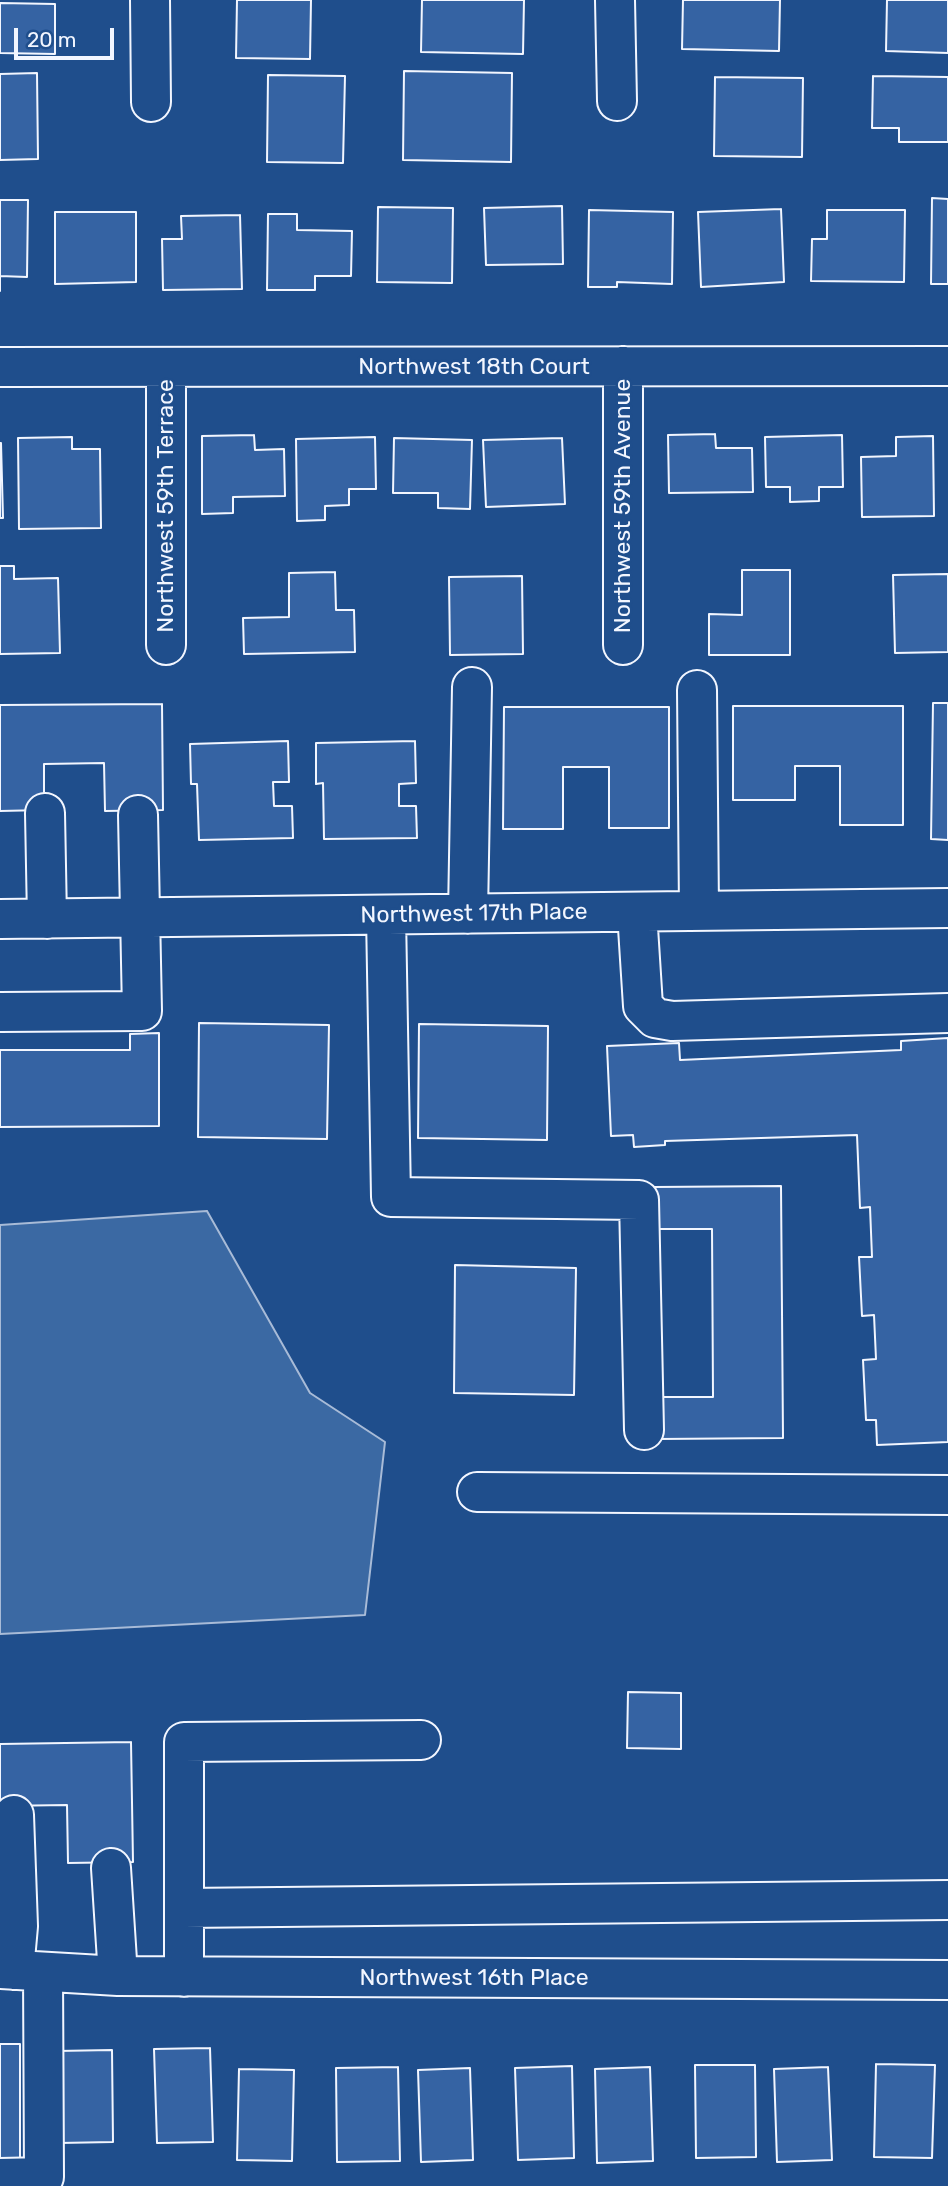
<!DOCTYPE html>
<style>
body{margin:0}
#map{position:relative;width:948px;height:2186px;overflow:hidden;background:#1f4e8c;font-family:Rubik,sans-serif}
canvas{display:block}
.scale{position:absolute;left:14px;top:28px;width:100px;height:32px;box-sizing:border-box;border:4px solid #f2f6ff;border-top:0;padding-left:9px;font-size:21px;line-height:24px;white-space:nowrap;color:#f2f6ff;-webkit-text-stroke:5px #1f4e8c;paint-order:stroke}
</style>
<div id="map">
<canvas width="948" height="2186"></canvas>
<div class="scale">20 m</div>
</div>
<script>
const context = document.querySelector('canvas').getContext('2d');
context.lineJoin = 'round';
function paint(path, color) {
  context.fillStyle = color;
  context.fill(path, 'evenodd');
}
function shape(rows) {
  const path = new Path2D();
  for (const r of rows) {
    path.moveTo(r[0], r[1]);
    for (let i = 2; i < r.length; i += 2) path.lineTo(r[i], r[i + 1]);
  }
  return path;
}
function trace(path, color, width, dash) {
  context.strokeStyle = color;
  context.lineWidth = width;
  context.lineCap = dash ? 'butt' : 'round';
  context.setLineDash(dash || []);
  context.stroke(path);
}
function drawText(font, color, halo, rows, align = 'center') {
  context.font = font + ' Rubik,sans-serif';
  context.lineWidth = 5;
  context.setLineDash([]);
  context.textBaseline = 'middle';
  context.strokeStyle = halo;
  context.fillStyle = color;
  for (const [text, x, y, turn = 0] of rows) {
    context.save();
    context.translate(x, y);
    context.rotate((+turn || 0) * Math.PI / 180);
    context.textAlign = isNaN(turn) ? turn : align;
    if (halo) context.strokeText(text, 0, 0);
    context.fillText(text, 0, 0);
    context.restore();
  }
}
const water = shape([
 [207,1211,310,1393,385,1442,365,1615,0,1634,0,1225,207,1211]
]);
const building = shape([
 [237,0,311,0,310,59,236,58,237,0],
 [422,0,524,0,523,54,421,52,422,0],
 [683,0,780,0,779,51,682,49,683,0],
 [887,0,948,0,948,53,886,51,887,0],
 [0,3,55,4,55,54,0,53,0,3],
 [404,71,512,73,511,162,403,160,404,71],
 [37,73,38,159,0,160,0,74,37,73],
 [268,75,345,76,343,163,267,162,268,75],
 [873,76,948,77,948,142,899,142,899,128,872,128,873,76],
 [715,77,803,78,802,157,714,156,715,77],
 [932,198,948,199,948,284,931,284,932,198],
 [0,200,28,200,27,277,0,276,0,291,0,200],
 [562,206,563,264,486,265,484,208,562,206],
 [378,207,453,208,452,283,377,282,378,207],
 [781,209,784,282,701,287,698,212,781,209],
 [589,210,673,212,672,284,617,282,617,287,588,287,589,210],
 [827,210,905,210,904,282,811,281,812,239,827,239,827,210],
 [55,212,136,212,136,282,55,284,55,212],
 [268,214,297,214,297,230,352,231,351,276,315,276,315,290,267,290,268,214],
 [240,215,242,289,163,290,162,239,182,239,181,216,240,215],
 [715,434,716,448,752,448,753,492,669,493,668,435,715,434],
 [254,435,255,450,284,449,285,496,233,497,233,513,202,514,202,436,254,435],
 [842,435,843,487,819,487,819,501,790,502,790,487,766,487,765,437,842,435],
 [933,436,934,516,862,517,861,457,896,456,896,437,933,436],
 [72,437,72,449,100,449,101,528,19,529,18,438,72,437],
 [375,437,376,489,349,489,349,505,325,506,325,520,297,521,296,439,375,437],
 [394,438,472,440,470,509,438,508,438,493,393,493,394,438],
 [562,438,565,504,486,507,483,440,562,438],
 [1,443,3,518,0,518,0,443,1,443],
 [0,566,14,566,14,579,58,578,60,653,0,654,0,566],
 [742,570,790,570,790,655,709,655,709,614,742,615,742,570],
 [335,572,336,610,354,610,355,652,244,654,243,618,289,617,289,573,335,572],
 [948,574,948,652,895,653,893,575,948,574],
 [522,576,523,654,450,655,449,577,522,576],
 [933,703,948,703,948,840,931,839,933,703],
 [162,704,163,810,105,811,104,763,44,764,44,810,0,811,0,705,162,704],
 [733,706,903,706,903,825,840,825,840,766,795,766,795,800,733,800,733,706],
 [504,707,669,707,669,828,609,828,609,767,563,767,563,829,503,829,504,707],
 [288,741,289,782,273,782,274,806,292,806,293,838,199,840,197,784,191,784,190,744,288,741],
 [415,741,416,783,399,784,399,806,416,806,417,838,324,839,323,783,316,784,316,743,415,741],
 [199,1023,329,1025,327,1139,198,1137,199,1023],
 [419,1024,548,1026,547,1140,418,1138,419,1024],
 [159,1033,159,1126,0,1127,0,1050,130,1050,130,1034,159,1033],
 [948,1038,948,1442,877,1445,876,1420,866,1420,863,1360,876,1359,874,1315,862,1316,859,1257,872,1257,870,1207,860,1208,857,1135,665,1141,665,1145,634,1147,633,1135,611,1136,607,1046,679,1043,680,1060,901,1050,901,1041,948,1038],
 [781,1186,783,1438,658,1439,657,1397,713,1397,712,1229,655,1229,654,1187,781,1186],
 [455,1265,576,1268,574,1395,454,1393,455,1265],
 [628,1692,681,1693,681,1749,627,1748,628,1692],
 [131,1742,133,1862,68,1863,67,1805,0,1806,0,1744,131,1742],
 [0,2044,20,2044,20,2167,0,2167,0,2044],
 [210,2048,213,2142,157,2143,154,2049,210,2048],
 [112,2050,113,2142,59,2143,57,2051,112,2050],
 [876,2064,935,2065,932,2158,874,2157,876,2064],
 [695,2065,755,2065,756,2157,696,2158,695,2065],
 [572,2066,574,2158,518,2160,515,2068,572,2066],
 [398,2067,400,2161,337,2162,336,2068,398,2067],
 [650,2067,653,2161,597,2163,595,2069,650,2067],
 [828,2067,832,2160,777,2162,774,2069,828,2067],
 [470,2068,473,2160,421,2162,418,2070,470,2068],
 [239,2069,294,2070,292,2161,237,2160,239,2069]
]);
const minor = shape([
 [150,0,151,102],
 [615,0,617,101],
 [623,366,623,645],
 [0,367,948,366],
 [166,367,166,645],
 [697,690,699,911],
 [45,813,47,919],
 [637,912,643,1006,655,1018,672,1021,948,1013],
 [468,914,472,687],
 [386,915,391,1197,639,1200,644,1430],
 [0,919,948,908],
 [0,1012,142,1011,138,815],
 [477,1492,948,1495],
 [14,1815,18,1926,14,1970],
 [111,1868,118,1976],
 [184,1908,948,1900],
 [0,1969,118,1976,948,1980],
 [184,1977,184,1742,421,1740],
 [0,2178,44,2177,43,1972]
]);
const streetNames = [
 ["Northwest 18th Court",474,367],
 ["Northwest 59th Terrace",166,506,-90],
 ["Northwest 59th Avenue",623,506,-90],
 ["Northwest 17th Place",474,914,-1],
 ["Northwest 16th Place",474,1978]
];
paint(water, '#3b69a3');
trace(water, '#a8bbd7', 2);
paint(building, '#3563a3');
trace(building, '#f2f6ff', 2);
trace(minor, '#f2f6ff', 42);
trace(minor, '#1f4e8c', 38);
drawText('23px', '#f2f6ff', '#1f4e8c', streetNames);
</script>
